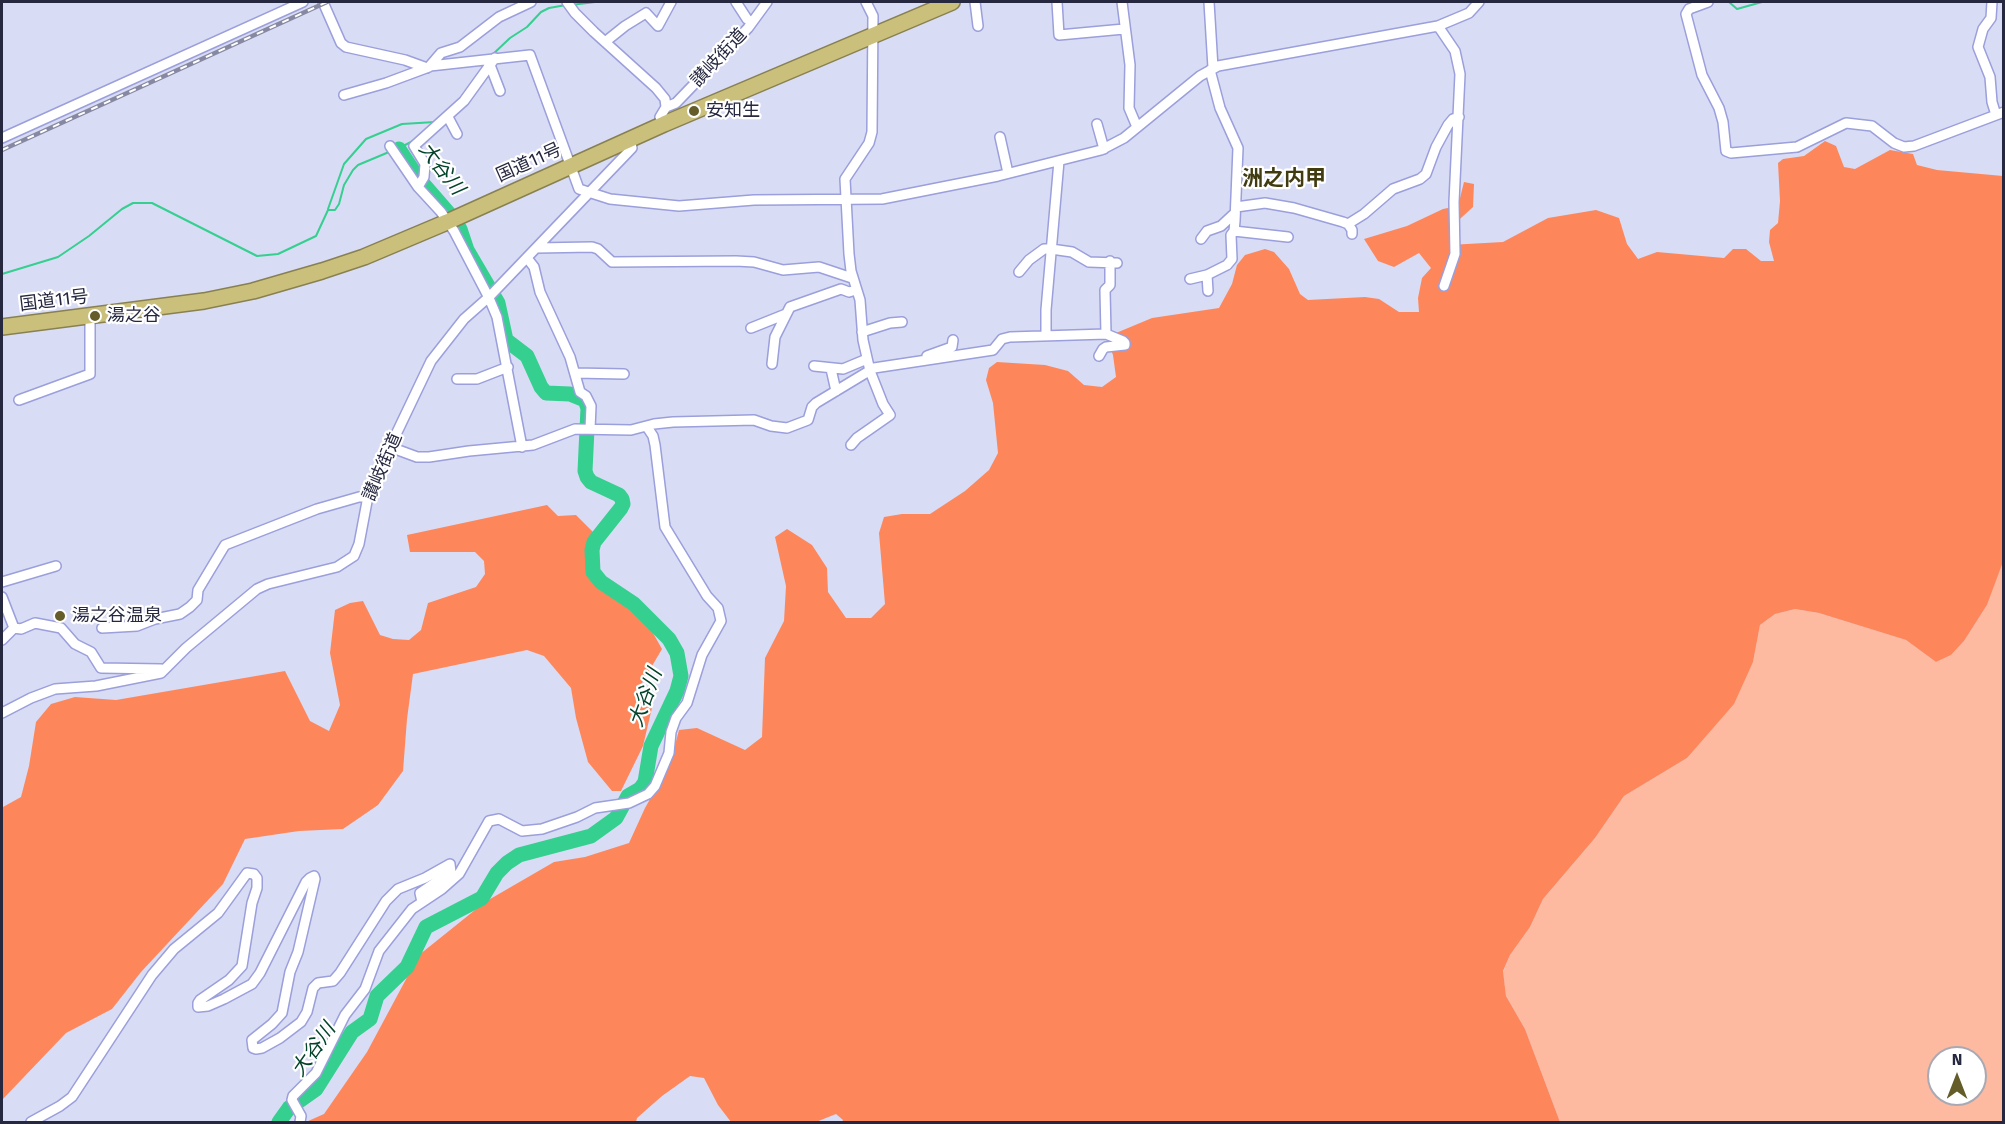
<!DOCTYPE html>
<meta charset="utf-8">
<style>
body{margin:0}
#map{position:relative;width:2005px;height:1124px;overflow:hidden;background:#d9dcf5;font-family:"Fira Sans",sans-serif}
canvas{display:block}
.frame{position:absolute;inset:0;border:3px solid #262840;pointer-events:none}
.north{position:absolute;left:1927px;top:1046px;width:60px;height:60px;box-sizing:border-box;background:#fff;border:2px solid #a8a9b3;border-radius:50%;rotate:0deg;font-size:16px;font-weight:700;line-height:24px;text-align:center;color:#262840}
.north::after{content:'';display:block;margin:auto;width:21px;height:27px;background:#645c29;clip-path:polygon(50% 0,100% 100%,50% 72%,0 100%)}
</style>
<div id="map">
<canvas width="2005" height="1124"></canvas>
<div class="frame"></div>
<div class="north">N</div>
</div>
<script>
const context = document.querySelector('canvas').getContext('2d');
context.lineJoin = 'round';
function paint(path, color) {
  context.fillStyle = color;
  context.fill(path, 'evenodd');
}
function shape(rows) {
  const path = new Path2D();
  for (const r of rows) {
    path.moveTo(r[0], r[1]);
    for (let i = 2; i < r.length; i += 2) path.lineTo(r[i], r[i + 1]);
  }
  return path;
}
function trace(path, color, width, dash) {
  context.strokeStyle = color;
  context.lineWidth = width;
  context.lineCap = dash ? 'butt' : 'round';
  context.setLineDash(dash || []);
  context.stroke(path);
}
function drawText(font, color, halo, rows, align = 'center') {
  context.font = font + ' "Fira Sans","Noto Sans JP",sans-serif';
  context.lineWidth = 4.5;
  context.setLineDash([]);
  context.textBaseline = 'middle';
  context.strokeStyle = halo;
  context.fillStyle = color;
  for (const [text, x, y, turn = 0] of rows) {
    context.save();
    context.translate(x, y);
    context.rotate((+turn || 0) * Math.PI / 180);
    context.textAlign = isNaN(turn) ? turn : align;
    if (halo) context.strokeText(text, 0, 0);
    context.fillText(text, 0, 0);
    context.restore();
  }
}
const green = shape([
 [2003,559,2003,1122,1560,1122,1525,1029,1506,996,1503,972,1510,955,1530,927,1543,899,1595,838,1624,796,1687,758,1753,662,1760,625,1775,614,1795,609,1819,613,1906,640,1936,662,1951,655,1964,641,1987,605],
 [1939,1058,1975,1058,1975,1094,1939,1094]
]);
const forest = shape([
 [1825,141,1836,146,1844,167,1855,169,1890,150,1913,154,1917,165,1937,170,2003,176,2004,559,1987,605,1964,641,1951,655,1936,662,1906,640,1819,613,1795,609,1775,614,1760,625,1753,662,1734,704,1687,758,1624,796,1595,838,1543,899,1530,927,1510,955,1503,971,1506,996,1525,1029,1560,1122,842,1122,843,1120,836,1114,816,1122,731,1122,718,1105,704,1078,690,1076,662,1096,637,1118,636,1122,306,1122,324,1114,367,1052,419,955,485,902,554,862,585,857,629,843,645,808,670,764,679,730,697,728,745,750,762,737,765,658,784,621,786,586,775,537,787,529,812,545,827,568,828,592,846,618,871,618,885,604,879,533,884,517,902,514,930,514,965,491,989,470,998,453,993,403,986,380,989,368,997,362,1045,365,1068,371,1084,385,1102,387,1116,377,1113,355,1108,342,1116,333,1152,318,1219,308,1232,284,1237,265,1245,255,1265,249,1274,252,1289,269,1300,294,1308,300,1365,297,1379,299,1399,312,1419,312,1418,298,1422,278,1431,268,1419,253,1394,267,1378,261,1364,239,1407,226,1443,209,1458,206,1464,182,1474,184,1473,207,1450,228,1449,245,1503,242,1548,218,1596,210,1619,218,1627,244,1638,259,1657,252,1724,258,1733,249,1746,249,1761,261,1774,261,1769,242,1770,230,1778,223,1780,201,1778,163,1783,159,1804,156],
 [547,505,558,516,576,515,594,533,588,550,587,573,596,584,635,609,649,626,662,649,642,683,655,695,643,746,621,791,612,791,588,762,576,718,571,688,544,656,527,650,413,674,407,719,403,771,378,805,343,829,299,831,245,839,223,884,141,972,112,1009,66,1033,2,1100,2,806,3,807,21,797,29,766,36,722,51,704,75,697,116,700,285,671,310,721,329,731,340,705,330,653,335,610,350,603,363,601,380,635,393,639,409,640,421,630,428,603,476,587,485,574,484,561,475,552,410,552,407,535]
]);
const stream = shape([
 [1729,2,1737,9,1762,2],
 [571,5,595,2],
 [491,56,510,38,527,27,541,12,549,8,566,5],
 [397,149,413,141],
 [328,209,344,164,366,139,402,124,435,122],
 [2,274,58,257,89,236,122,209,133,203,152,203,257,256,278,254,316,236,328,210,335,210,339,204,344,185,353,170,358,165,389,152]
]);
const river = shape([
 [399,149,418,178,451,216],
 [279,1122,289,1108,316,1089,352,1032,370,1019,377,996,407,967,426,927,482,898,497,873,507,863,519,855,591,836,616,818,628,796,640,789,645,782,651,746,677,691,681,676,677,653,669,639,634,604,601,582,593,572,592,550,594,542,621,508,623,504,622,499,619,495,591,482,587,477,585,471,588,408,585,400,570,394,546,393,541,387,527,356,506,340,498,303,467,250,460,229]
]);
const minor = shape([
 [323,2,341,43,346,47,405,60,427,68],
 [567,2,575,13,594,32,656,88,665,99,666,107,660,117,664,124],
 [736,2,747,19,752,22],
 [975,2,978,26],
 [1057,2,1059,35,1124,29],
 [1122,2,1130,65,1129,108,1137,127],
 [1209,2,1213,68],
 [1708,2,1689,9,1686,14,1702,75,1719,108,1723,122,1726,151,1731,153,1797,147,1846,123,1872,126,1894,143,1904,147,1914,146,2004,112],
 [1992,2,1991,18,1983,29,1978,47,1990,77,1992,102,1996,115],
 [1438,26,1455,51,1460,74,1454,202,1455,254,1444,286],
 [605,42,625,26,646,13,658,26,671,2],
 [490,65,500,91],
 [430,66,530,55,579,189,610,199,679,206,754,200,882,199,998,176,1101,150,1124,138,1200,76,1218,66,1438,26,1469,13,1479,2],
 [344,95,386,83,429,67,441,53,460,47,499,17,531,2],
 [666,107,676,103,748,28,767,2],
 [448,117,457,134],
 [1097,124,1104,149],
 [1000,137,1008,173],
 [2,138,303,2],
 [390,146,418,187,441,212,454,231,489,298,497,317,522,447],
 [418,187,424,177,425,164,414,146,464,101,495,58],
 [1236,207,1265,203,1294,208,1343,222,1348,224,1352,230,1352,234],
 [1348,224,1364,214,1393,189,1420,179,1426,174,1436,147,1448,125,1453,119,1459,117],
 [1234,231,1288,237],
 [1201,239,1207,231,1221,226,1235,213],
 [536,248,592,247,598,249,612,262,736,261,754,262,783,270,819,267,852,278],
 [527,258,534,267,540,292,570,357,580,392,586,396,591,406,590,429],
 [1019,272,1029,260,1044,249,1051,249,1072,252,1089,262,1117,263],
 [1207,275,1208,291],
 [1190,279,1207,275,1227,265,1232,259,1231,235,1234,231,1235,221,1238,148,1220,108,1210,70],
 [751,328,786,314],
 [862,332,890,323,902,322],
 [1046,334,1046,310,1059,161],
 [927,356,952,347,953,340],
 [1099,356,1103,349,1106,347,1125,345,1125,343,1123,341,1106,334,1105,290,1110,285,1110,261],
 [772,364,775,337,790,307,841,289,849,292,856,290],
 [814,366,843,369,867,359],
 [831,369,836,391],
 [575,373,624,374],
 [457,379,477,379,508,367],
 [19,400,90,374,90,316],
 [851,445,857,438,890,415,883,404,870,371,863,340,860,300,851,271,849,254,845,179,869,143,872,132,873,16,866,2],
 [390,447,417,457,429,457,469,451,533,445,575,429,631,430,654,424,673,422,754,420,771,426,787,428,808,420,812,407,816,403,874,368,993,350,1002,339,1010,337,1106,334],
 [2,582,56,566],
 [2,597,14,628,21,629,35,623,61,628,75,644,91,652,101,668,161,669],
 [102,628,137,626,155,619,180,614,190,607,197,600,198,590,225,545,317,509,359,497,368,497],
 [2,640,14,628],
 [2,713,31,698,55,689,96,686,161,673,186,648,257,589,268,584,337,567,354,556,359,544,369,491,431,361,464,319,490,296,632,148,630,139],
 [31,1122,60,1106,72,1097,152,975,174,949,218,913,247,873,254,874,257,878,257,888,252,903,242,966,229,980,200,1000,198,1003,198,1007,208,1006,224,999,252,984,260,973,306,882,310,878,314,876,315,879,298,952,290,972,282,1013,272,1024,252,1040,253,1048,256,1049,262,1048,280,1038,301,1022,307,1012,313,988,318,983,333,981,340,973,386,901,398,889,425,878,450,864,451,872,420,893,422,902],
 [300,1122,301,1116,292,1100,293,1096,316,1073,345,1015,365,989,379,951,412,909,442,889,459,874,489,821,499,819,522,831,542,829,577,817,595,808,629,803,648,794,655,786,669,753,671,732,676,718,687,703,702,655,721,621,718,608,707,596,665,527,655,445,653,436,647,427]
]);
const trunk = shape([
 [2,327,204,301,253,291,322,271,364,257,447,222,664,124,952,2]
]);
const rail = shape([
 [2,150,327,2]
]);
const markers = [
 [694,111,6,"#645c29"],
 [95,316,6,"#645c29"],
 [60,616,6,"#645c29"]
];
const streetNames = [
 ["讃岐街道",719,58,-47],
 ["国道11号",529,163,-24],
 ["国道11号",54,301,-7],
 ["讃岐街道",383,467,-67]
];
const poiNames = [
 ["安知生",706,111],
 ["湯之谷",107,316],
 ["湯之谷温泉",72,616]
];
const waterNames = [
 ["大谷川",441,169,52],
 ["大谷川",646,698,-70],
 ["大谷川",314,1050,-55]
];
const quarterNames = [
 ["洲之内甲",1284,179]
];
paint(green, '#fdbaa1');
paint(forest, '#fd875b');
trace(stream, '#35cf90', 2);
trace(river, '#35cf90', 15);
trace(minor, '#9b9fdb', 12);
trace(trunk, '#888051', 18);
trace(minor, '#fff', 9);
trace(trunk, '#cac07b', 15);
trace(rail, '#8789a2', 4.5);
trace(rail, '#fff', 2, [7]);
for (const [x, y, r, color] of markers) {
  const dot = new Path2D();
  dot.arc(x, y, r, 0, 2 * Math.PI);
  context.fillStyle = color;
  context.fill(dot);
  trace(dot, '#fff', 2);
}
drawText('18px', '#262840', '#fff', streetNames);
drawText('18px', '#262840', '#fff', poiNames, 'left');
drawText('italic 20px', '#03432b', '#fff', waterNames);
drawText('bold 21px', '#413b11', '#fff', quarterNames);
</script>
